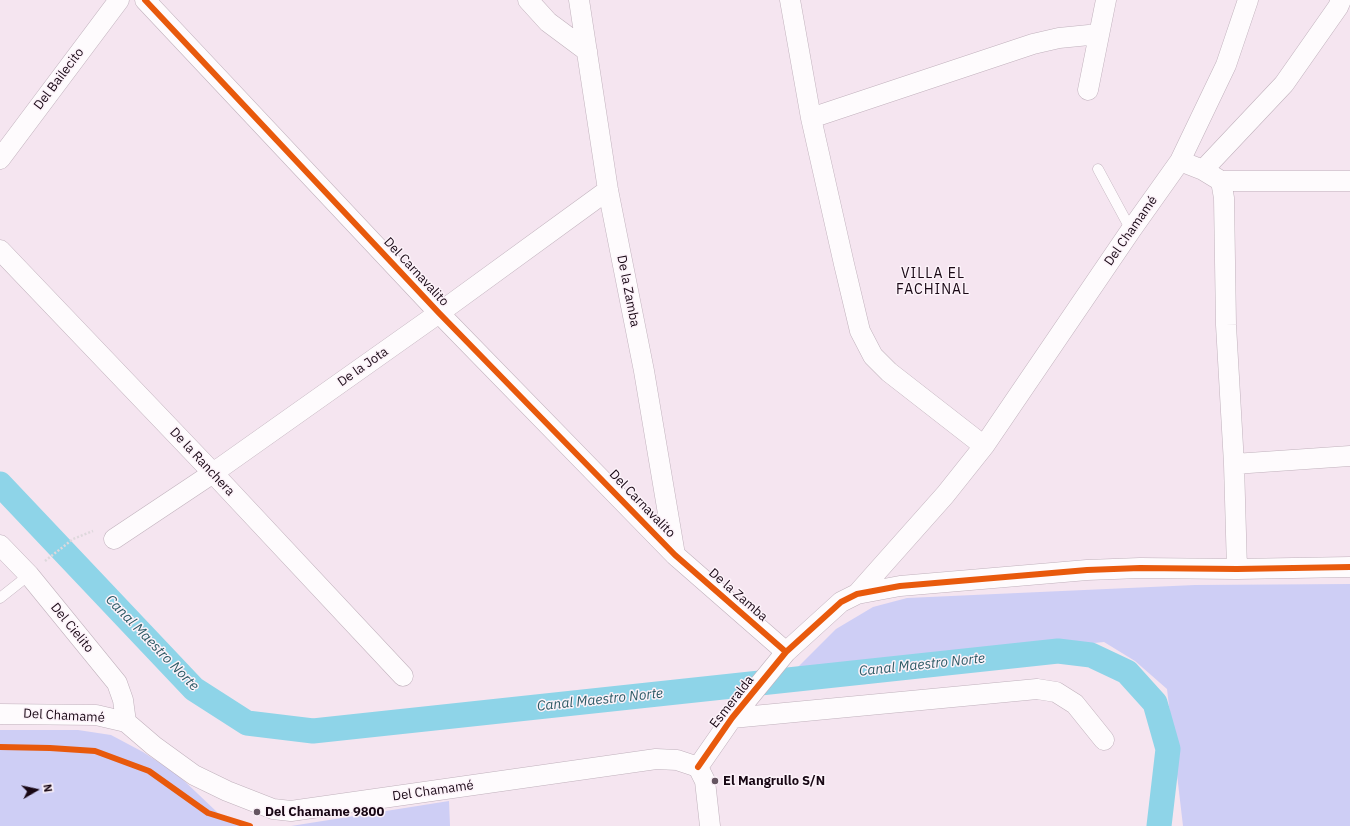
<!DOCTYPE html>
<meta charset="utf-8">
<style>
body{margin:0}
#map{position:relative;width:1350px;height:826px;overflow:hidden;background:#f5e5f0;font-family:"IBM Plex Sans",sans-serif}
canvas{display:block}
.north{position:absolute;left:16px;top:770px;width:40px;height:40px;-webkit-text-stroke:3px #fcf2f9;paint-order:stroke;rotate:81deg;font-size:11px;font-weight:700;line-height:16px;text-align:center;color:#180714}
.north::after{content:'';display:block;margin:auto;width:14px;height:18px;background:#180714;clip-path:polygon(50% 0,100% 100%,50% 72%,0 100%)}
</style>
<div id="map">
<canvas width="1350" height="826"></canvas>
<div class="north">N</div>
</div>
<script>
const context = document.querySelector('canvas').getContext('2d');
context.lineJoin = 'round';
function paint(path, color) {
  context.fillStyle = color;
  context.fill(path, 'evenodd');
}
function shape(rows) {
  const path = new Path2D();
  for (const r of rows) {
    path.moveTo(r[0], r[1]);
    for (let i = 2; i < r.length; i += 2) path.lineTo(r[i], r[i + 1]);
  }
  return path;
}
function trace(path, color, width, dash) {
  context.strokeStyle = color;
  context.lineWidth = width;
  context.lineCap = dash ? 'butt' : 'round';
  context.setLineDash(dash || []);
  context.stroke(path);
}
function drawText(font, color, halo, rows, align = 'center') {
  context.font = font + ' "IBM Plex Sans",sans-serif';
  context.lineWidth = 3;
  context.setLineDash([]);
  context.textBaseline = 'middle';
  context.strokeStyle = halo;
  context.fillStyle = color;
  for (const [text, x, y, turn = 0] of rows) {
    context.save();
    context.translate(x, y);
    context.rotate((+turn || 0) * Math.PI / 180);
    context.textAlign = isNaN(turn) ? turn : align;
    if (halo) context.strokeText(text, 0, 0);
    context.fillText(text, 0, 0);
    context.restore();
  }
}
const green = shape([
 [1350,584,1350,826,1183,826,1167,689,1135,661,1104,642,793,672,836,629,873,607,907,598,1195,585],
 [0,730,78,730,111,735,143,752,177,774,218,813,245,826,0,826],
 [449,801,450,826,291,826]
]);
const canal = shape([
 [0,484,194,689,247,723,313,731,1058,651,1091,655,1127,672,1155,703,1168,749,1159,826]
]);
const path = shape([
 [45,561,73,539,93,531]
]);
const lane = shape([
 [1098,169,1131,230],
 [0,598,29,575]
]);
const street = shape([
 [145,0,439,313,675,555,786,652],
 [528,0,548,22,587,51],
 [579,0,608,190,644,371,675,555],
 [790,0,811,118,844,264,860,331,873,356,889,372,984,446],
 [1088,90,1106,0],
 [811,118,1033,44,1059,38,1099,34],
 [0,159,119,0],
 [1180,161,1203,170,1221,181,1224,198,1226,325,1234,464,1237,569],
 [1203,170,1284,84,1338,7,1341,0],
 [1221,181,1350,181],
 [0,250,213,473,403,676],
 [1234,464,1350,456],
 [114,539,213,473,439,313,608,190],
 [0,545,29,575,117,683,123,700,126,722],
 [857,594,945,495,984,446,1131,230,1180,161,1226,65,1248,0],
 [0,714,96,715,126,722,154,746,194,775,227,791,273,809,291,811,656,759,677,760,698,767],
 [732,718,1037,689,1056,692,1075,704,1104,740],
 [698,767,732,718,786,652,841,602,857,594,900,586,1087,570,1140,568,1237,569,1350,567],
 [698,767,705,781,710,826]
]);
const cycleway = shape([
 [145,0,439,313,675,555,786,652],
 [0,747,50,748,95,751,149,771,208,813,250,826],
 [698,767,732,718,786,652,841,602,857,594,900,586,1087,570,1140,568,1237,569,1350,567]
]);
const markers = [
 [715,781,4,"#655561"],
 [257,812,4,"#655561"]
];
const streetNames = [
 ["Del Bailecito",59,79,-53],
 ["Del Chamamé",1131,231,-55],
 ["Del Carnavalito",416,272,47],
 ["De la Zamba",628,291,79],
 ["De la Jota",363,367,-35],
 ["De la Ranchera",202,462,47],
 ["Del Carnavalito",642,504,46],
 ["De la Zamba",738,595,41],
 ["Del Cielito",72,628,51],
 ["Esmeralda",732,702,-52],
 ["Del Chamamé",64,716,3],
 ["Del Chamamé",433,791,-8]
];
const poiNames = [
 ["El Mangrullo S/N",723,781],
 ["Del Chamame 9800",265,812]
];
const neighbourhoodNames = [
 ["VILLA EL",933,274],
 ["FACHINAL",933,290]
];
const waterNames = [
 ["Canal Maestro Norte",152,643,46],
 ["Canal Maestro Norte",922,665,-6],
 ["Canal Maestro Norte",600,700,-6]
];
paint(green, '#cecef5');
trace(canal, '#8ed4e8', 25);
trace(lane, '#c0b1bc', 11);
trace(street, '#c0b1bc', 21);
trace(path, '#ded8dc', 2.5, [2, 2]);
trace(lane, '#fefbfd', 10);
trace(street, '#fefbfd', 20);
trace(cycleway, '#e8590c', 6);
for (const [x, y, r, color] of markers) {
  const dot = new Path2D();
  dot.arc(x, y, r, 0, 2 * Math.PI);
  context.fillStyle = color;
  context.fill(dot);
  trace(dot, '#fcf2f9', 1.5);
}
drawText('13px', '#180714', '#fcf2f9', streetNames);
drawText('bold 13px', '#180714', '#fcf2f9', poiNames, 'left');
context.letterSpacing = '1px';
drawText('14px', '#180714', '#fcf2f9', neighbourhoodNames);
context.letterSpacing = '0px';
drawText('italic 14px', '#2c5a65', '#fcf2f9', waterNames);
</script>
